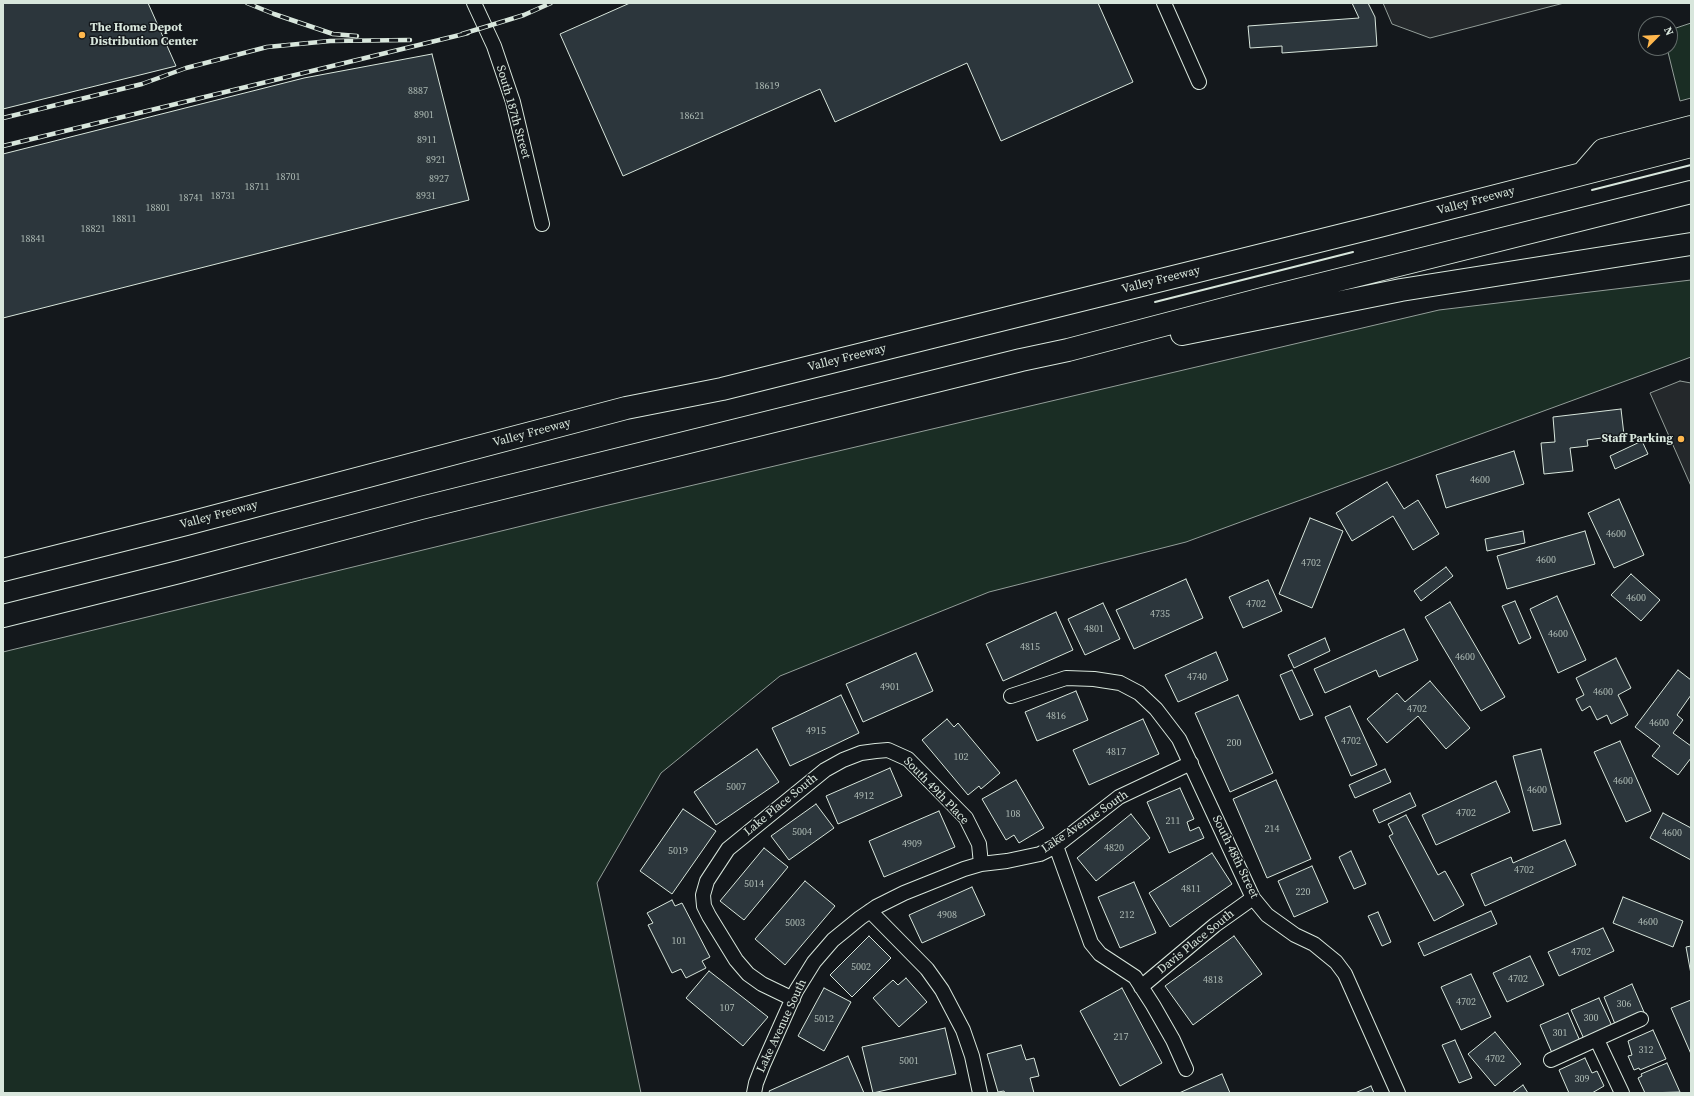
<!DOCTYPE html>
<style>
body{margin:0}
#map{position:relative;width:1694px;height:1096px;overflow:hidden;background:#14181c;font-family:"Source Serif 4",serif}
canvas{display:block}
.frame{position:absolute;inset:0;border:4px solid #d8e6dc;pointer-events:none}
.north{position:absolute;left:1638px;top:16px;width:40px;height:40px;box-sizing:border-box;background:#14181c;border:1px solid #626a69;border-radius:50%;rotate:66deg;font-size:11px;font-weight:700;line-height:16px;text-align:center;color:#d8e6dc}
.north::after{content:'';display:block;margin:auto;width:14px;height:18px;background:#ffb74d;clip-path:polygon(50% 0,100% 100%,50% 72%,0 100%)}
</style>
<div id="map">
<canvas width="1694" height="1096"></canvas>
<div class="frame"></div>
<div class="north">N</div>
</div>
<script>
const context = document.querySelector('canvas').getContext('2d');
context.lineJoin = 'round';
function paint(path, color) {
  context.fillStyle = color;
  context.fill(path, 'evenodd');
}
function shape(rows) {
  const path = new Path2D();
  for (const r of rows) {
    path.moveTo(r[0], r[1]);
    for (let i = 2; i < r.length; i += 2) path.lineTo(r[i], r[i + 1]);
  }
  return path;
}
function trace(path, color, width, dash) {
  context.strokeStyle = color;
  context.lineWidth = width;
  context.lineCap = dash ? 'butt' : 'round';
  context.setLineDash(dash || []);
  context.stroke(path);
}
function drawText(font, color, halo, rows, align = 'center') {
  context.font = font + ' "Source Serif 4",serif';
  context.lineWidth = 3;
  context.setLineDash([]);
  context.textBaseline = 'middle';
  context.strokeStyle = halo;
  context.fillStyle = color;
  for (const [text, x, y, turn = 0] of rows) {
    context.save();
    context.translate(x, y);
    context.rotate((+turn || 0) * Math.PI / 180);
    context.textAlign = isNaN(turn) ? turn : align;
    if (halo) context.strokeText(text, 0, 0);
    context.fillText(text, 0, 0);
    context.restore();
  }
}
const green = shape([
 [1691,23,1691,98,1680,101,1667,48,1670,48,1670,30,1691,23],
 [1691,280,1691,357,1186,542,989,592,780,676,661,773,597,883,641,1093,3,1093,3,652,600,507,1439,310,1691,280]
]);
const parking = shape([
 [1383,3,1564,3,1430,38,1392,24,1383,3],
 [1680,381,1691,383,1691,486,1650,393,1680,381]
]);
const building = shape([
 [3,3,148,3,176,66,3,109,3,3],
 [630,3,1098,3,1133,82,1001,141,967,63,835,122,820,89,623,176,560,34,630,3],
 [1352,3,1368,3,1375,17,1377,46,1282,53,1282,46,1250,48,1248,26,1359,18,1352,3],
 [432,54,469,200,3,318,3,154,304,78,432,54],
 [1621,409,1624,435,1587,440,1588,446,1570,448,1573,471,1544,474,1541,443,1555,442,1553,417,1621,409],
 [1642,441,1648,454,1615,469,1610,456,1642,441],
 [1514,451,1524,484,1446,508,1436,475,1514,451],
 [1387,482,1404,509,1418,500,1439,534,1413,550,1393,516,1352,541,1336,513,1387,482],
 [1619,499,1644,555,1614,568,1588,513,1619,499],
 [1310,518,1343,531,1312,608,1279,594,1310,518],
 [1523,531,1525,543,1487,551,1485,539,1523,531],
 [1585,531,1595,564,1507,589,1497,556,1585,531],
 [1446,567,1453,576,1421,601,1414,591,1446,567],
 [1631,574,1660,600,1641,621,1611,595,1631,574],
 [1186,579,1203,618,1134,649,1116,610,1186,579],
 [1268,580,1282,611,1243,628,1229,597,1268,580],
 [1557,596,1586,660,1558,673,1530,609,1557,596],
 [1515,601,1531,638,1519,644,1502,606,1515,601],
 [1450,602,1505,697,1481,711,1425,617,1450,602],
 [1103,603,1120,639,1085,655,1068,619,1103,603],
 [1056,612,1073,650,1003,681,986,644,1056,612],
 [1404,629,1418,660,1379,677,1376,670,1325,693,1314,669,1404,629],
 [1325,638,1330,651,1294,668,1288,655,1325,638],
 [1216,652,1228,680,1178,702,1165,675,1216,652],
 [916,653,933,691,863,722,846,684,916,653],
 [1616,658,1631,688,1618,695,1628,715,1611,724,1607,715,1597,720,1590,706,1582,711,1576,699,1584,695,1576,678,1616,658],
 [1292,670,1313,715,1300,720,1280,675,1292,670],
 [1678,670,1691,680,1691,695,1677,715,1683,720,1673,733,1691,746,1691,758,1678,775,1652,756,1660,746,1635,727,1678,670],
 [1430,681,1470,728,1446,749,1418,716,1387,743,1367,719,1397,693,1405,702,1430,681],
 [1076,691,1088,720,1037,741,1025,712,1076,691],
 [841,695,859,733,790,766,772,728,841,695],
 [1238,695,1273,773,1230,792,1195,713,1238,695],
 [1350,706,1377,765,1351,776,1325,717,1350,706],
 [947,719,954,727,958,723,1000,773,981,789,979,786,968,795,922,740,947,719],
 [1143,719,1159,754,1089,785,1073,750,1143,719],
 [1620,741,1651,811,1626,822,1594,752,1620,741],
 [757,749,779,782,716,825,694,792,757,749],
 [1541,749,1561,824,1533,831,1513,756,1541,749],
 [890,768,902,796,838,824,826,796,890,768],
 [1385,769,1391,782,1355,798,1349,785,1385,769],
 [1016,780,1044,828,1019,843,1014,835,1006,840,982,799,1016,780],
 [1276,780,1311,859,1267,878,1233,799,1276,780],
 [1496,781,1510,812,1436,845,1422,815,1496,781],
 [1180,788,1194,819,1187,822,1190,831,1199,827,1204,838,1169,853,1147,802,1180,788],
 [1410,793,1416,806,1379,823,1373,810,1410,793],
 [816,804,834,828,789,860,771,836,816,804],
 [683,809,716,831,672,894,640,871,683,809],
 [939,811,955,847,884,877,869,841,939,811],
 [1663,813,1691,828,1691,860,1650,838,1663,813],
 [1131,814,1150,838,1096,881,1077,858,1131,814],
 [1406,815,1438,875,1445,871,1464,905,1434,921,1389,836,1393,834,1388,824,1406,815],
 [1565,840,1576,865,1485,906,1471,874,1511,857,1513,863,1565,840],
 [764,848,788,867,744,920,720,901,764,848],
 [1351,851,1366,884,1354,889,1339,857,1351,851],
 [1212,853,1232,884,1170,927,1149,893,1212,853],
 [1312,866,1328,902,1294,917,1278,881,1312,866],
 [805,881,835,906,785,965,755,939,805,881],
 [1134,882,1156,933,1120,948,1098,897,1134,882],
 [972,887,985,915,922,943,909,915,972,887],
 [1623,897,1683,921,1673,947,1613,923,1623,897],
 [672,900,675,906,682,903,710,957,702,961,706,968,686,978,681,969,672,973,648,925,653,923,647,913,672,900],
 [1491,911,1497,924,1424,956,1418,943,1491,911],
 [1378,912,1391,942,1382,946,1368,916,1378,912],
 [1603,928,1614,951,1559,976,1548,952,1603,928],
 [869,936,891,958,852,997,830,975,869,936],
 [1234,936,1262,974,1193,1025,1165,986,1234,936],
 [1691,946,1691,974,1686,947,1691,946],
 [1530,956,1544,985,1507,1002,1493,973,1530,956],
 [709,971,768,1017,743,1046,686,998,709,971],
 [1471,974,1491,1017,1461,1030,1441,987,1471,974],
 [906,978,927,1002,899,1027,873,998,893,980,898,985,906,978],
 [1632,984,1644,1012,1615,1024,1604,997,1632,984],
 [824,988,851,1002,824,1051,798,1036,824,988],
 [1122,988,1162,1063,1120,1086,1080,1011,1122,988],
 [1599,998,1612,1026,1584,1039,1571,1010,1599,998],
 [1691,1000,1691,1054,1671,1008,1691,1000],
 [1568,1013,1580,1041,1552,1053,1540,1025,1568,1013],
 [945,1028,956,1074,873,1093,862,1047,945,1028],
 [1653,1030,1666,1059,1640,1070,1639,1068,1634,1070,1628,1056,1632,1055,1628,1041,1653,1030],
 [1495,1032,1521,1064,1495,1086,1468,1054,1495,1032],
 [1455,1040,1472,1078,1459,1083,1442,1045,1455,1040],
 [1021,1045,1026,1060,1034,1058,1039,1076,1030,1078,1034,1093,1005,1093,1004,1091,998,1092,987,1054,1021,1045],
 [848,1056,864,1093,770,1093,769,1091,848,1056],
 [1585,1058,1592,1073,1597,1071,1604,1086,1592,1093,1569,1093,1559,1070,1585,1058],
 [1667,1063,1680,1092,1645,1093,1638,1078,1642,1076,1641,1074,1667,1063],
 [1222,1074,1230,1093,1179,1093,1222,1074],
 [1523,1085,1528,1093,1512,1093,1523,1085],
 [1371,1086,1374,1093,1355,1093,1371,1086]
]);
const minor = shape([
 [474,3,494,46,513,102,542,224],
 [1164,3,1199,82],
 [1011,696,1066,678,1094,679,1120,683,1139,693,1156,709,1179,739,1253,898,1267,915,1295,935,1314,944,1336,962,1345,974,1398,1093],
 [1056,846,1091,943,1100,954,1135,977,1153,1005,1173,1040,1186,1069],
 [870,911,927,969,942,990,963,1030,972,1056,980,1093],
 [1141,987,1215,925,1253,898],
 [793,999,762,984,748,974,736,960,709,916,704,906,703,895,707,881,728,849,825,770,843,760,861,753,876,751,888,750,908,759,966,818,979,844,981,864],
 [1597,1040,1622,1093],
 [1551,1060,1641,1019],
 [754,1093,756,1083,763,1065,796,991,814,962,833,940,860,918,876,907,904,893,964,869,981,864,1007,861,1040,854,1056,846,1119,797,1191,763]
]);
const motorway = shape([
 [1583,173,1603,150,1691,127],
 [1182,334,1401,290,1691,244],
 [3,570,186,524,626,408,722,389,1379,226,1691,146],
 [3,616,179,572,421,508,1021,360,1068,350,1270,297,1691,192]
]);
const rail = shape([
 [247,3,274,14,333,34,357,36],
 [462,34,524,15,551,3],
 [3,118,142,84,186,68,267,47,330,41,410,40],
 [3,146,468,33]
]);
const wall = shape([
 [1592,190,1691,165],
 [1155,302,1353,252]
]);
const markers = [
 [82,35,4,"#ffb74d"],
 [1681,439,4,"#ffb74d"]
];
const numberNames = [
 ["18619",767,86],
 ["8887",418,91],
 ["8901",424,115],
 ["18621",692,116],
 ["8911",427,140],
 ["8921",436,160],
 ["18701",288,177],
 ["8927",439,179],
 ["18711",257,187],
 ["18731",223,196],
 ["8931",426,196],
 ["18741",191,198],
 ["18801",158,208],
 ["18811",124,219],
 ["18821",93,229],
 ["18841",33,239],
 ["4600",1480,480],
 ["4600",1616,534],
 ["4600",1546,560],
 ["4702",1311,563],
 ["4600",1636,598],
 ["4702",1256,604],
 ["4735",1160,614],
 ["4801",1094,629],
 ["4600",1558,634],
 ["4815",1030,647],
 ["4600",1465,657],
 ["4740",1197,677],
 ["4901",890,687],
 ["4600",1603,692],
 ["4702",1417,709],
 ["4816",1056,716],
 ["4600",1659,723],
 ["4915",816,731],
 ["4702",1351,741],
 ["200",1234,743],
 ["4817",1116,752],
 ["102",961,757],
 ["4600",1623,781],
 ["5007",736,787],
 ["4600",1537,790],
 ["4912",864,796],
 ["4702",1466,813],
 ["108",1013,814],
 ["211",1173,821],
 ["214",1272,829],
 ["5004",802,832],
 ["4600",1672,833],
 ["4909",912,844],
 ["4820",1114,848],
 ["5019",678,851],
 ["4702",1524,870],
 ["5014",754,884],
 ["4811",1191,889],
 ["220",1303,892],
 ["4908",947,915],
 ["212",1127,915],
 ["4600",1648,922],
 ["5003",795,923],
 ["101",679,941],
 ["4702",1581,952],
 ["5002",861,967],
 ["4702",1518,979],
 ["4818",1213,980],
 ["4702",1466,1002],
 ["306",1624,1004],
 ["107",727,1008],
 ["300",1591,1018],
 ["5012",824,1019],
 ["301",1560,1033],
 ["217",1121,1037],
 ["312",1646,1050],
 ["4702",1495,1059],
 ["5001",909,1061],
 ["309",1582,1079]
];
const poiNames = [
 ["The Home Depot",90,28],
 ["Distribution Center",90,42],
 ["Staff Parking",1673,439,"right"]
];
const streetNames = [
 ["South 187th Street",513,112,74],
 ["Valley Freeway",1476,201,-15],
 ["Valley Freeway",1161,280,-14],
 ["Valley Freeway",847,358,-14],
 ["Valley Freeway",532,433,-15],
 ["Valley Freeway",219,515,-15],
 ["South 49th Place",936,791,46],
 ["Lake Place South",781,805,-39],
 ["Lake Avenue South",1085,822,-34],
 ["South 48th Street",1235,857,64],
 ["Davis Place South",1196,942,-39],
 ["Lake Avenue South",782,1026,-65]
];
paint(green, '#1a2d24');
trace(green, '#939e99', 1);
paint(parking, '#24282b');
trace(parking, '#939e99', 1);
paint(building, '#2c363c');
trace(building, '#d8e6dc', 1);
trace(minor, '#d8e6dc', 16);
trace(motorway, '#d8e6dc', 24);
trace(minor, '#14181c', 14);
trace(motorway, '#14181c', 22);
trace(rail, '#d8e6dc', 4.5);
trace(rail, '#14181c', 3, [9]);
trace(wall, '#d8e6dc', 2);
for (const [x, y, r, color] of markers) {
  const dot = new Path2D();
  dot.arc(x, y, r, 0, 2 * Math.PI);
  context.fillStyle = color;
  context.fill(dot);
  trace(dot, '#14181c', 1.5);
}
drawText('10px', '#adbab4', null, numberNames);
drawText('bold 12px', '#d8e6dc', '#14181c', poiNames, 'left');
drawText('12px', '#d8e6dc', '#14181c', streetNames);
</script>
